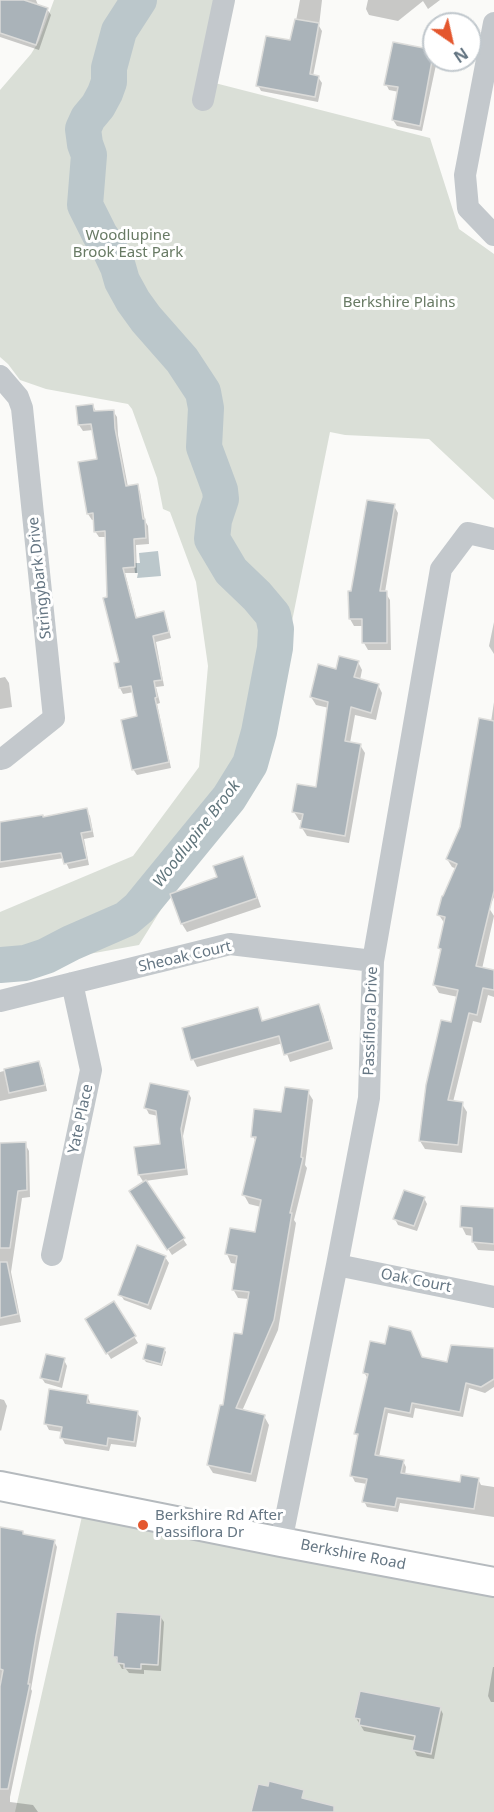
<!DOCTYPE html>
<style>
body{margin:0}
#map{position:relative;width:494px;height:1812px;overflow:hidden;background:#fafaf8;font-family:"Noto Sans",sans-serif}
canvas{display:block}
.north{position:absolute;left:422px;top:12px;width:60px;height:60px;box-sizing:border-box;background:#fff;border:2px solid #c1c8cd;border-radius:50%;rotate:146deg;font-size:16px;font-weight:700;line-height:24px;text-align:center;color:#657683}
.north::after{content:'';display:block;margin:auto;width:21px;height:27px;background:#e4572e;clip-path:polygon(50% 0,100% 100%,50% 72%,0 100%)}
</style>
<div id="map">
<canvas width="494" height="1812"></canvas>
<div class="north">N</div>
</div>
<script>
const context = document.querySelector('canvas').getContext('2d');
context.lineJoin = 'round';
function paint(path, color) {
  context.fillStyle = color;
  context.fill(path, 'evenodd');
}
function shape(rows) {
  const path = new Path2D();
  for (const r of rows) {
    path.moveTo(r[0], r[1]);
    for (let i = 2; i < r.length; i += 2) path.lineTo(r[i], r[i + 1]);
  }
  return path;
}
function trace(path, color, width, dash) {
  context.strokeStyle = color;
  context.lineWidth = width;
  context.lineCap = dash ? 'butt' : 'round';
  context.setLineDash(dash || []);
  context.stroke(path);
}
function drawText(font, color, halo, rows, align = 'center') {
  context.font = font + ' "Noto Sans",sans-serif';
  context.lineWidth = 6;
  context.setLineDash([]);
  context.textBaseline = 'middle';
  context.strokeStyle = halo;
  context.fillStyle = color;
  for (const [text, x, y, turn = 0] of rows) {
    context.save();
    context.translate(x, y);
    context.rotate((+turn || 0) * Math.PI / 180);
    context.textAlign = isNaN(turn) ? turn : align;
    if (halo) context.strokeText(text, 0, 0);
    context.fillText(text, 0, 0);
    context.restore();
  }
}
const green = shape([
 [54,0,224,0,207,81,430,138,459,229,494,254,494,500,429,439,345,435,330,432,284,661,246,800,196,853,139,945,0,970,0,912,133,856,199,767,208,666,196,582,170,512,163,509,157,478,132,409,128,404,46,389,20,380,8,364,0,357,0,90,31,54,39,41],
 [85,1503,494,1581,494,1812,15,1812]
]);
const water = shape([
 [158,551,161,576,137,578,138,573,135,573,134,563,140,563,139,553]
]);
const shadow = shape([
 [2,0,36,0,38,5,37,6,47,9,51,15,39,50,0,37,0,7],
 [295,0,322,0,319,26,322,31,313,76,318,77,322,83,318,102,261,91,258,85,292,42,300,0],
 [368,0,440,0,428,9,423,1,398,21,369,15,366,9],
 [434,52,434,60,437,60,422,131,397,126,393,120,399,92,389,90,386,84],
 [93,406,97,413,113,411,117,417,118,435,128,487,137,486,140,492,145,521,148,526,149,544,136,545,137,573,125,573,137,619,163,612,166,618,171,638,156,642,164,686,156,687,160,703,157,704,171,768,137,775,133,769,139,718,134,692,123,694,120,688,115,664,120,663,109,598,106,537,99,537,95,531,95,519,92,520,88,514,98,460,93,430,83,431,79,425],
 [394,506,398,513,385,592,390,600,391,650,368,650,364,643,364,626,354,626,350,619,352,593],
 [494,622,494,654,489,646],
 [358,662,362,670,360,680,378,685,382,693,376,720,355,715,350,743,360,745,365,753,349,843,307,836,302,828,303,820,299,820,294,812,317,789,329,708,316,705,311,697,337,671],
 [5,677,9,683,12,707,0,709,0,678],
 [494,702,494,897,489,908,494,916,482,969,494,972,494,997,488,995,481,1023,473,1021,453,1102,462,1104,467,1112,462,1153,425,1149,420,1141,458,997,439,993,434,984,442,952,439,948,445,924,439,915,457,869,452,867,447,859,461,828,491,722],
 [86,810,90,816,94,837,84,839,89,865,69,869,64,858,0,868,0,824,44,819],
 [242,858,247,867,261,907,187,932,182,924,172,895,219,878],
 [318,1006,323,1014,333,1049,290,1062,283,1043,197,1067,193,1059,257,1009,263,1022],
 [38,1062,42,1068,47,1091,0,1101,0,1072],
 [188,1092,191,1098,183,1136,188,1175,145,1181,187,1245,172,1255,134,1197,144,1183,139,1175,136,1148,161,1145,158,1116,149,1114,146,1108],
 [308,1092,313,1100,305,1165,307,1168,294,1220,296,1223,278,1330,242,1411,264,1416,269,1425,256,1482,213,1473,208,1465,243,1335,249,1299,238,1298,233,1289,238,1264,231,1263,227,1254,256,1234,261,1207,249,1204,244,1195,256,1142,253,1136,283,1114],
 [0,1144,25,1144,29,1151,30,1197,22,1198,11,1272,21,1322,0,1326],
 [424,1198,427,1204,417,1231,398,1225,395,1219],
 [494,1209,494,1251,478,1250,473,1242,473,1236,466,1235,462,1227],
 [165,1257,169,1263,151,1310,124,1300,120,1294],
 [113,1303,138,1343,111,1359,87,1320],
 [164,1349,166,1352,162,1366,146,1362,144,1359],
 [494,1350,494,1387,485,1393,469,1388,463,1417,415,1408,413,1418,388,1413,379,1457,403,1461,406,1467,405,1475,462,1484,478,1479,481,1485,494,1487,494,1517,400,1503,398,1512,367,1507,364,1501,367,1484,355,1482,352,1476,359,1439,356,1434,368,1379,364,1372,422,1358,448,1364],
 [64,1360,67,1366,62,1388,45,1383,41,1377],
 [87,1396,90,1402,90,1405,137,1413,141,1418,136,1447,111,1444,109,1451,65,1444,62,1438,63,1432,49,1430,46,1424],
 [0,1399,4,1400,7,1406,1,1431,0,1430],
 [0,1529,54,1541,57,1547,39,1643,31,1689,32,1691,10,1797,10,1802,33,1805,38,1812,0,1812],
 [160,1616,164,1622,161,1671,144,1670,144,1674,129,1673,126,1669,122,1669,115,1656],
 [493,1667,494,1667,494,1702,491,1702,488,1696],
 [440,1708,443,1714,434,1759,417,1756,414,1750,416,1741,364,1731,356,1718]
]);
const river = shape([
 [0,965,25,963,46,956,71,943,126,919,139,908,229,798,250,764,259,732,275,648,276,629,273,615,257,596,231,571,212,539,214,520,221,499,220,490,204,447,206,408,203,392,182,360,146,319,133,301,122,281,118,267,109,248,100,235,85,205,89,155,85,144,83,129,88,118,98,106,105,93,109,82,109,68,119,31,139,0]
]);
const building = shape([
 [0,0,24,0,48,8,36,45,0,33,0,0],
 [295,19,319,23,310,74,319,76,315,97,256,86,266,36,290,40,295,19],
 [393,42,434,50,420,126,392,120,398,87,384,85,393,42],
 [93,404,94,411,114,410,115,428,126,486,138,484,143,519,145,519,146,538,134,539,135,567,123,568,136,618,164,611,169,632,153,636,162,680,154,681,157,697,155,698,169,762,132,770,121,720,137,716,131,686,119,688,114,663,119,662,103,598,107,597,105,531,94,532,93,513,87,514,78,462,97,459,91,424,78,425,76,406,93,404],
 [367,500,395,504,380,591,387,591,387,643,362,643,362,619,349,619,348,591,351,591,367,500],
 [339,656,359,661,354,677,379,684,371,713,351,707,345,741,361,744,345,836,300,828,303,814,292,812,297,784,316,787,328,702,310,697,318,664,336,669,339,656],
 [479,718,494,721,494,891,476,966,494,970,494,990,483,988,477,1015,469,1013,448,1100,463,1102,458,1145,419,1141,426,1085,441,1020,451,1022,458,990,433,985,441,949,438,948,445,917,437,915,442,896,443,896,457,864,446,859,460,827,479,718],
 [87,808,92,831,81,833,87,859,64,864,61,853,0,862,0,822,43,815,43,817,87,808],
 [243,856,257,898,181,924,170,894,217,877,213,866,243,856],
 [319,1004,330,1041,284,1055,279,1036,191,1060,182,1028,258,1007,262,1021,319,1004],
 [39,1061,45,1085,9,1093,4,1069,39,1061],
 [150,1083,189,1091,181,1129,186,1169,138,1175,134,1147,160,1144,156,1111,144,1108,150,1083],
 [285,1087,309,1090,301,1157,303,1158,290,1213,292,1213,274,1320,236,1408,265,1415,251,1474,207,1465,220,1405,223,1405,234,1333,242,1334,249,1292,232,1290,237,1256,225,1254,230,1228,255,1232,261,1200,242,1195,256,1137,251,1137,254,1109,281,1112,285,1087],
 [26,1142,27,1190,18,1191,10,1248,0,1248,0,1143,26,1142],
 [146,1180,185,1238,167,1250,129,1191,146,1180],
 [404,1190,425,1197,414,1226,393,1219,404,1190],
 [461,1206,494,1208,494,1244,472,1242,472,1228,460,1227,461,1206],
 [137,1245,166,1256,148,1305,118,1295,137,1245],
 [0,1262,7,1262,18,1314,0,1318,0,1262],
 [114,1301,136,1336,106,1354,85,1319,114,1301],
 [389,1326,411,1331,422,1357,447,1362,451,1345,494,1348,494,1379,481,1387,466,1383,460,1412,412,1403,410,1413,385,1408,375,1455,404,1460,401,1473,460,1482,461,1475,479,1478,474,1509,397,1498,395,1507,362,1502,367,1479,350,1476,358,1434,354,1434,368,1374,363,1373,370,1341,385,1344,389,1326],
 [147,1344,165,1348,161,1364,143,1359,147,1344],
 [46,1354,65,1358,59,1382,40,1378,46,1354],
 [49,1389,88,1395,87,1403,138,1411,134,1442,108,1438,107,1446,60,1438,62,1427,44,1424,49,1389],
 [0,1527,23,1531,23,1534,55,1540,36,1636,28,1684,30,1684,8,1789,0,1789,0,1686,3,1670,0,1669,0,1527],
 [116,1612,161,1615,158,1665,141,1664,141,1669,124,1668,124,1664,117,1663,117,1657,113,1657,116,1612],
 [360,1691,441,1707,431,1754,412,1750,415,1736,359,1725,360,1719,354,1718,360,1691],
 [269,1781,304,1790,302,1798,334,1806,334,1812,251,1812,258,1784,268,1786,269,1781]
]);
const minor = shape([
 [494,23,465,175,468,208,494,235],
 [203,100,224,0],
 [0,376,18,397,22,408,54,718,4,758,0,759],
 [0,1001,230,944,373,961],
 [52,1255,91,1070,72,983],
 [337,1265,494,1297],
 [281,1542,337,1265,369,1098,373,961,441,569,468,533,494,539]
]);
const major = shape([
 [0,1486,281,1542,494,1582]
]);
const markers = [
 [143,1525,6,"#e4572e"]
];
const parkNames = [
 ["Woodlupine",128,236],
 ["Brook East Park",128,253],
 ["Berkshire Plains",399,303]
];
const streetNames = [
 ["Stringybark Drive",40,578,-96],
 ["Sheoak Court",185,957,-13],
 ["Passiflora Drive",371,1021,-88],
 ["Yate Place",81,1119,-78],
 ["Oak Court",416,1281,11],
 ["Berkshire Road",353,1555,11]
];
const poiNames = [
 ["Berkshire Rd After",155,1516],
 ["Passiflora Dr",155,1533]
];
const waterNames = [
 ["Woodlupine Brook",197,834,-52]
];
paint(green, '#dadfd7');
paint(water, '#bbc7cb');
paint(shadow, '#0003');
trace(river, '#bbc7cb', 36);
paint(building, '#aab3b9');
trace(building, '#dcdcda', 1.5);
trace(major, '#b5babe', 32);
trace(minor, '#c3c8cc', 22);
trace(major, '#fff', 28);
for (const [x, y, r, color] of markers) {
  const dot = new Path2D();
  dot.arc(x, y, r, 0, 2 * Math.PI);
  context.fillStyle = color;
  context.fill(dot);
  trace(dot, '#fff', 2);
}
drawText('15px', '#687a64', '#fff', parkNames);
drawText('15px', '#657683', '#fff', streetNames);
drawText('15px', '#657683', '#fff', poiNames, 'left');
drawText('italic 16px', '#60757c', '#fff', waterNames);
</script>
